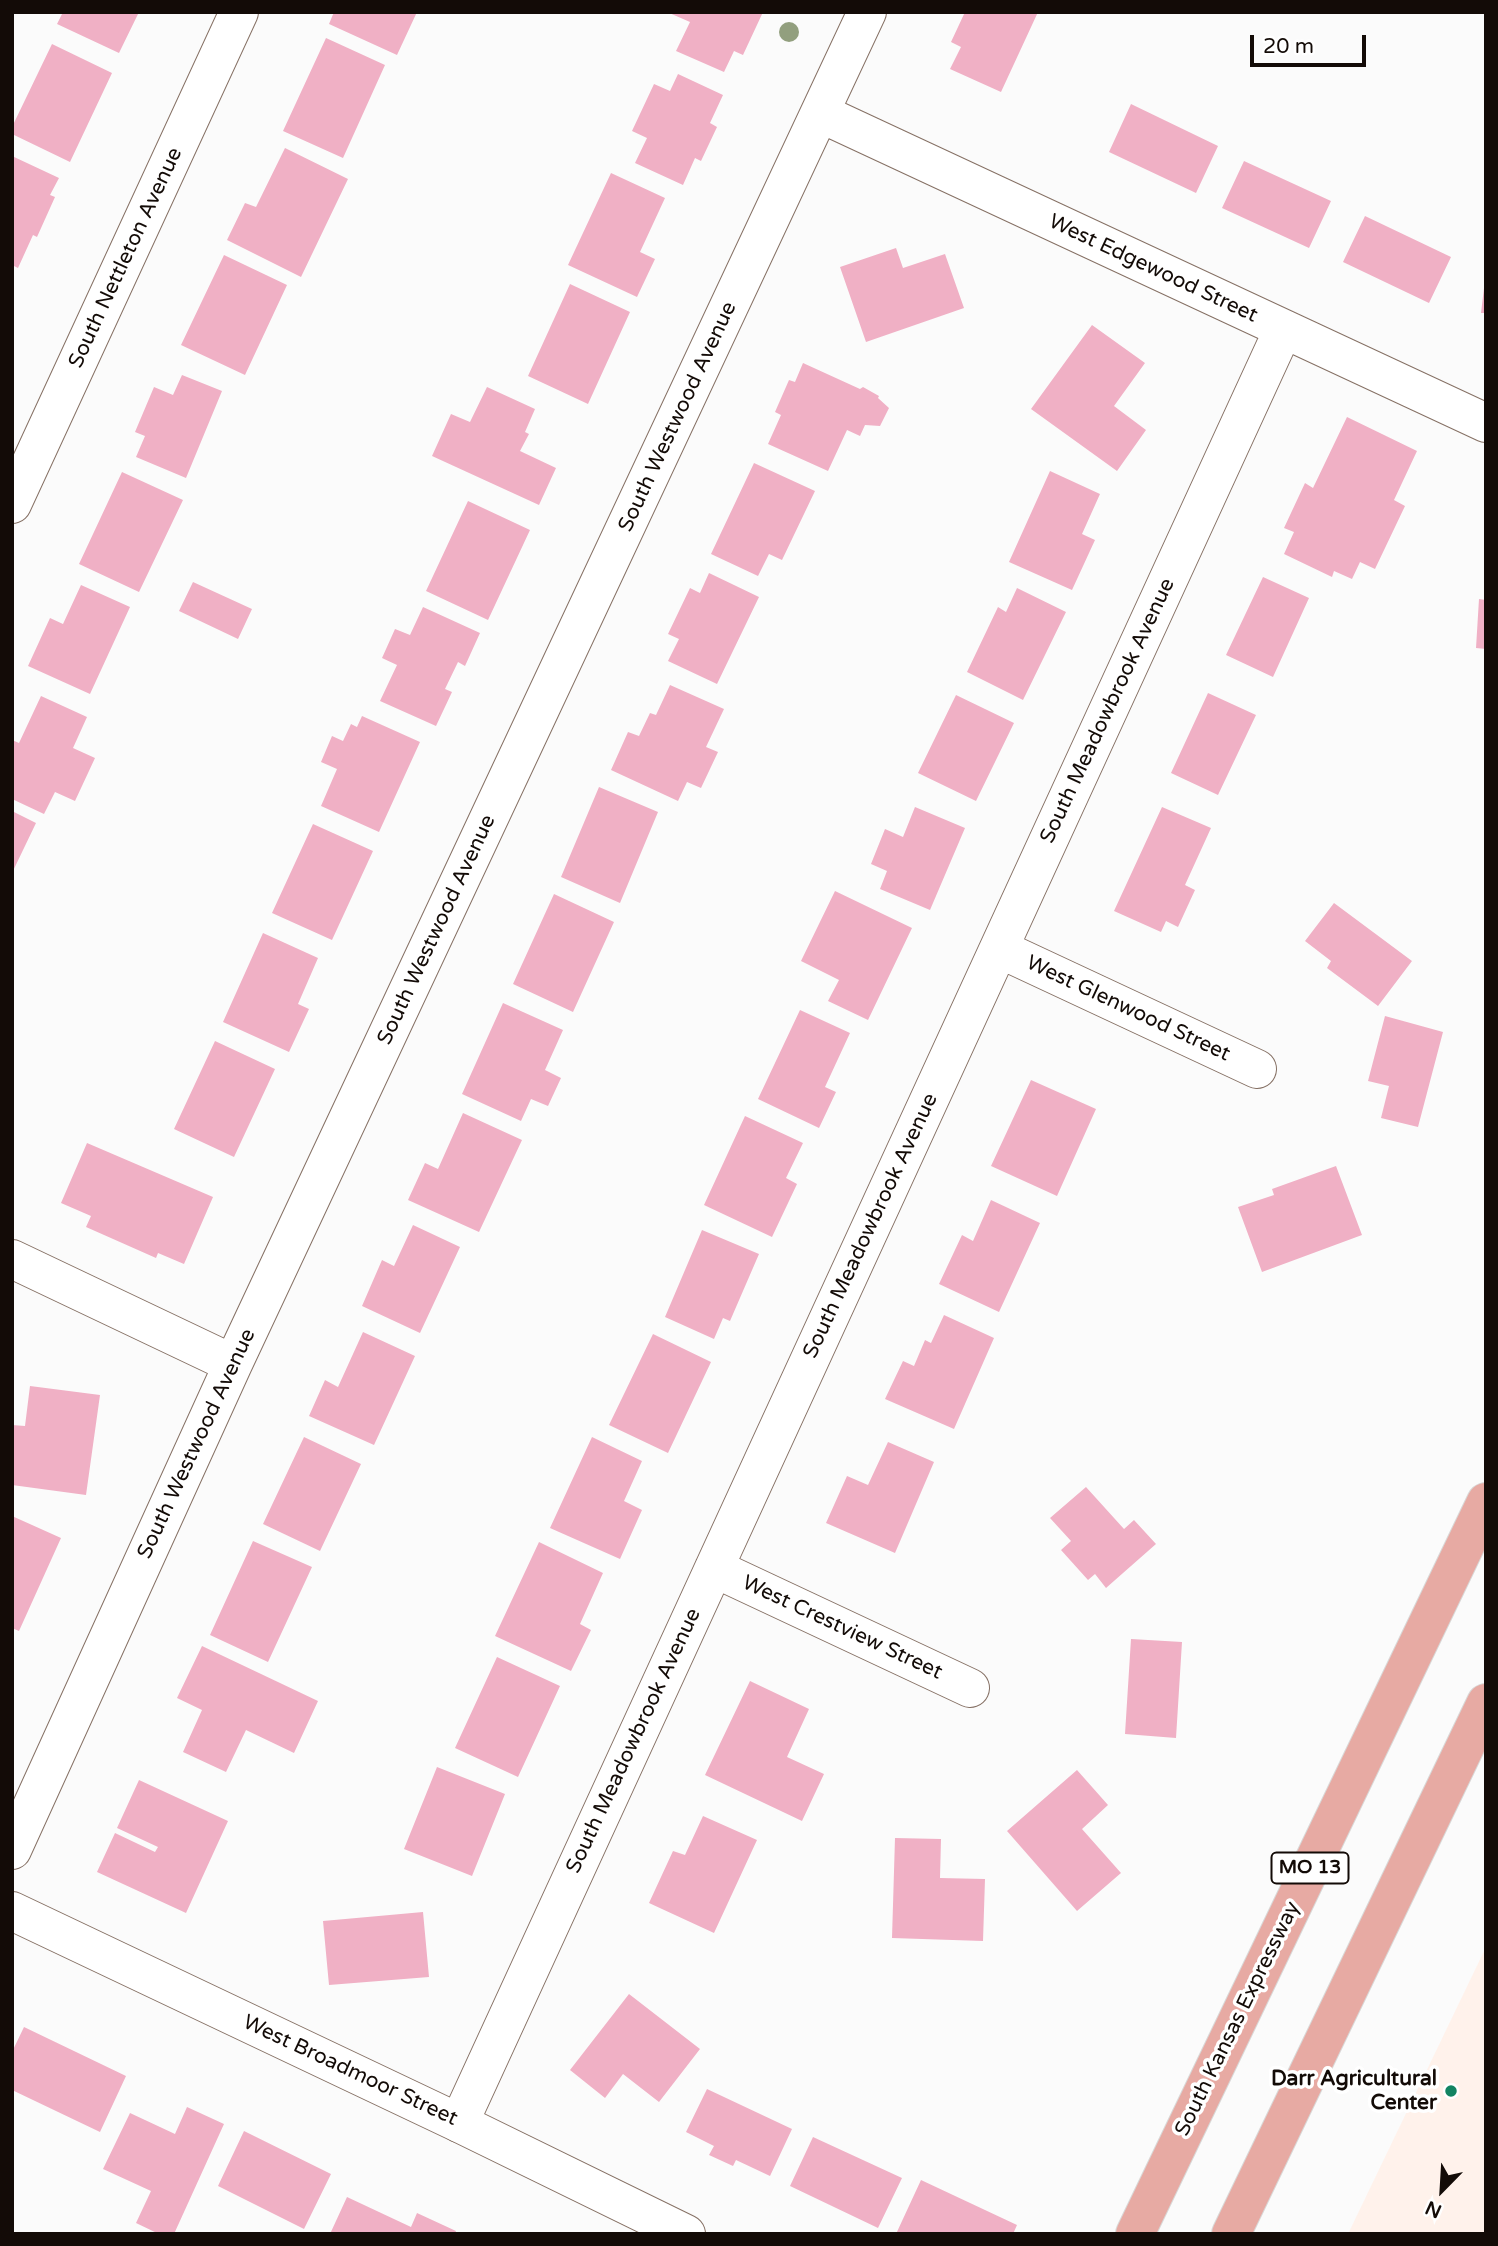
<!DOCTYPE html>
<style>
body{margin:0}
#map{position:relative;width:1498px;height:2246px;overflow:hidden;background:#fbfbfb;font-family:"Varela Round",sans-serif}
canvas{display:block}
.frame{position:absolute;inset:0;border:14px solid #130b07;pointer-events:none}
.north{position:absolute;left:1407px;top:2155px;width:70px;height:70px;-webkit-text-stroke:5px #fff;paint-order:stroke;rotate:204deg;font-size:19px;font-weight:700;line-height:28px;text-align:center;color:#130b07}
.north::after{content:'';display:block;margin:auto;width:24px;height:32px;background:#130b07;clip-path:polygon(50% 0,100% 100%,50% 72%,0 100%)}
.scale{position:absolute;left:1250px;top:35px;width:116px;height:32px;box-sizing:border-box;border:4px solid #130b07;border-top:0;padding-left:9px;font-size:21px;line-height:24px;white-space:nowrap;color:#130b07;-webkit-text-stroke:5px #fff;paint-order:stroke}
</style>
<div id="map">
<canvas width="1498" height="2246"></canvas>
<div class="frame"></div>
<div class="north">N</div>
<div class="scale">20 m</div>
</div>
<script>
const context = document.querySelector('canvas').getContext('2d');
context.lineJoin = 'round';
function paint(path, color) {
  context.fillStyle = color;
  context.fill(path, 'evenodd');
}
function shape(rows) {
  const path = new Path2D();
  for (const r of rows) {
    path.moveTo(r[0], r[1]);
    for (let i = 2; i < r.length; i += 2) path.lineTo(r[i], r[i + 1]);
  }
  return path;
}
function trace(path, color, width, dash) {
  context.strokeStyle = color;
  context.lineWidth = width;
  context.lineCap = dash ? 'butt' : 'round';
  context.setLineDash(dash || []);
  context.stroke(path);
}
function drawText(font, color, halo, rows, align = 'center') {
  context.font = font + ' "Varela Round",sans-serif';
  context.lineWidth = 7;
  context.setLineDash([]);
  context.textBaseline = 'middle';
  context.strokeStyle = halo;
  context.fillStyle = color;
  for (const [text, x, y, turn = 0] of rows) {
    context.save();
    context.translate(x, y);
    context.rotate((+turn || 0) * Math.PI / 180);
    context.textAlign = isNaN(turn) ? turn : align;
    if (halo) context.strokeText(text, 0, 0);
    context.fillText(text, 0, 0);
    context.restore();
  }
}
const built = shape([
 [1486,1947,1486,2234,1348,2234]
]);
const building = shape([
 [63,12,139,12,119,53,57,24],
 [334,12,417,12,397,55,329,24],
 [667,12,763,12,743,55,734,51,724,72,676,51,690,22],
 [965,12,1038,12,1001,92,950,69,961,47,951,42],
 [326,38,385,65,343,158,283,131],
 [52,44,112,73,70,162,12,134,12,127],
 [678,74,723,95,710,123,717,127,701,161,695,158,683,185,635,163,647,138,632,131,654,84,670,91],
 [1131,104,1218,146,1196,193,1109,152],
 [285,148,348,179,301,277,227,240,245,203,256,207],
 [12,156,59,178,50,195,55,197,37,237,33,235,18,268,12,265],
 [1244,161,1331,201,1309,248,1222,208],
 [611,173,665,198,640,252,655,259,637,297,568,265],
 [1365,216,1451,257,1429,303,1343,262],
 [896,248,903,268,945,254,964,308,866,342,840,267],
 [224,255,287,285,245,375,181,345],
 [570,284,630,312,588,404,528,376],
 [1484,288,1486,289,1486,313,1481,313],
 [1092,325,1145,363,1114,406,1146,430,1117,471,1031,409],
 [803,363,860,389,863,387,879,396,878,398,889,408,880,426,865,425,860,436,847,430,828,471,768,444,781,415,775,412,789,380,795,382],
 [182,375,222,391,186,478,136,457,145,436,135,432,154,387,173,395],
 [487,387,535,409,525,432,529,434,520,451,556,468,539,505,432,456,451,414,470,422],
 [1347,417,1417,451,1394,500,1405,506,1375,569,1360,562,1352,579,1334,571,1332,577,1284,554,1294,532,1284,528,1305,483,1313,488],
 [754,463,815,491,782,560,769,554,758,576,711,554],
 [1050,471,1100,494,1082,534,1095,540,1072,590,1009,562],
 [122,472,183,500,139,592,79,564],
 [468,501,530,530,488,620,426,591],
 [709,573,759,597,717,684,668,661,679,639,668,634,690,588,700,593],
 [1263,577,1309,598,1273,677,1226,655],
 [193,582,252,609,238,639,179,611],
 [81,585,130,607,90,694,28,666,50,618,63,624],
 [1017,588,1066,612,1023,700,967,672,998,607,1006,612],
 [1479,599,1486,600,1486,649,1476,648],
 [423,607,480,633,465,666,458,662,445,689,452,692,436,726,380,701,397,665,382,658,395,629,410,635],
 [670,685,724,709,706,747,718,752,701,788,687,782,678,801,611,770,628,732,639,736,650,713,656,715],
 [1208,693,1256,715,1218,795,1171,773],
 [956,695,1014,723,976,801,918,773],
 [41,696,87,717,73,748,95,758,75,801,55,792,44,814,12,799,12,740,19,743],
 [362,716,420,742,379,832,321,806,337,769,321,762,332,736,343,741,351,724,357,727],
 [599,787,658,812,620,903,561,877],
 [915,807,965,828,930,910,880,889,887,871,871,864,885,829,903,837],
 [1162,807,1211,828,1185,885,1195,890,1178,927,1166,921,1161,932,1114,911],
 [12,811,36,823,12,873],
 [313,824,373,851,332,940,272,913],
 [835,891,912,928,868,1020,828,1001,839,980,801,961],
 [554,894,614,922,573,1012,513,984],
 [1334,903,1412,961,1378,1006,1327,968,1331,961,1305,941],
 [263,933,318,958,298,1004,309,1009,289,1052,223,1022],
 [503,1003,563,1030,545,1070,561,1078,548,1106,531,1099,521,1121,462,1094],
 [800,1010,850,1033,825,1087,836,1092,819,1128,758,1099],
 [1385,1016,1443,1032,1418,1127,1381,1118,1389,1086,1368,1081],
 [215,1041,275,1069,234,1157,174,1129],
 [1031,1080,1096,1109,1057,1196,991,1166],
 [463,1113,522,1140,479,1232,408,1200,425,1163,438,1169],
 [745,1116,803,1143,786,1178,797,1184,772,1237,704,1205],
 [87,1143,213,1197,184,1264,158,1253,156,1258,86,1227,91,1216,61,1203],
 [1336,1166,1362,1235,1262,1272,1238,1207,1274,1195,1272,1189],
 [991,1200,1040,1223,999,1312,939,1284,962,1235,973,1241],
 [413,1225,460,1247,420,1333,362,1306,382,1260,394,1266],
 [702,1230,759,1254,730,1321,723,1318,714,1339,665,1317],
 [944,1315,994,1338,954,1429,885,1399,903,1361,914,1366,925,1340,931,1343],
 [363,1332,415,1356,374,1445,309,1416,325,1380,338,1387],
 [653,1334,711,1362,668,1453,609,1425],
 [30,1386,100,1395,86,1495,12,1485,12,1425,25,1426],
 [304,1437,361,1464,320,1551,263,1524],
 [592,1437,642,1461,624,1501,642,1510,620,1559,550,1528],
 [888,1442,934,1462,895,1553,826,1523,847,1476,868,1485],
 [1086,1487,1124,1529,1134,1520,1156,1544,1106,1588,1095,1574,1088,1580,1061,1550,1071,1541,1050,1518],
 [12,1516,61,1538,19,1631,12,1628],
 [253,1541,312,1567,268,1662,210,1635],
 [539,1542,603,1573,580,1624,591,1630,571,1671,495,1636],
 [1131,1639,1182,1642,1176,1738,1125,1734],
 [202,1646,318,1701,294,1753,246,1730,226,1772,183,1752,202,1710,177,1698],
 [497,1657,560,1686,518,1777,455,1748],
 [750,1681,809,1709,787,1757,824,1774,802,1821,705,1775],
 [437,1767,505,1794,472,1876,404,1849],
 [1077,1770,1108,1805,1082,1829,1121,1873,1077,1911,1007,1831],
 [139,1780,228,1821,186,1913,97,1872,115,1833,155,1852,158,1847,117,1828],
 [703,1816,757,1840,714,1933,649,1903,673,1851,685,1855],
 [895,1838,941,1839,940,1878,985,1879,983,1941,892,1938],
 [423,1912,429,1977,329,1985,323,1921],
 [629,1994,700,2049,659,2102,623,2074,605,2098,570,2070],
 [24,2027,126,2076,100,2132,12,2090,12,2052],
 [707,2089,792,2129,770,2176,736,2160,733,2166,709,2155,714,2146,686,2132],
 [187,2107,224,2124,174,2234,159,2234,136,2223,151,2191,103,2169,130,2113,175,2134],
 [244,2131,331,2174,304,2229,218,2186],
 [813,2137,902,2178,878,2228,790,2186],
 [921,2180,1017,2225,1013,2234,896,2234],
 [347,2197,411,2227,417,2213,456,2231,455,2234,330,2234]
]);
const minor = shape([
 [820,113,1486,423],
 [12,504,239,12],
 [1000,949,1257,1069],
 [12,1259,233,1364],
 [714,1568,970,1688],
 [12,1850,233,1364,867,12],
 [459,2123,1283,330]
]);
const tertiary = shape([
 [12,1911,459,2123,686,2234]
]);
const primary = shape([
 [1135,2234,1486,1502],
 [1231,2234,1486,1703]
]);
const trees = [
 [789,32]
];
const markers = [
 [1451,2091,7,"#128462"]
];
const shields = [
 [1310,1868,77]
];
const shieldNames = [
 ["MO 13",1310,1868]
];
const streetNames = [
 ["South Nettleton Avenue",126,258,-65],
 ["West Edgewood Street",1153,269,25],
 ["South Westwood Avenue",678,417,-65],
 ["South Meadowbrook Avenue",1108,711,-65],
 ["South Westwood Avenue",437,930,-65],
 ["West Glenwood Street",1128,1009,25],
 ["South Meadowbrook Avenue",871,1226,-65],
 ["South Westwood Avenue",197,1444,-65],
 ["West Crestview Street",842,1628,25],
 ["South Meadowbrook Avenue",634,1741,-65],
 ["South Kansas Expressway",1238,2019,-64],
 ["West Broadmoor Street",350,2071,25]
];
const poiNames = [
 ["Darr Agricultural",1437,2079],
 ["Center",1437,2103]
];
paint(built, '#fff2eb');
paint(building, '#f0b0c5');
trace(minor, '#867165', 40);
trace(tertiary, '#867165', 40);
trace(primary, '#d9d8d7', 40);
trace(minor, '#fff', 38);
trace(tertiary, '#fff', 38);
trace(primary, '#e7aaa3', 38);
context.fillStyle = '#929f7e';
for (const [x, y] of trees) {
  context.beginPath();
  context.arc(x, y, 10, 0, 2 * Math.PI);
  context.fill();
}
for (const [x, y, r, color] of markers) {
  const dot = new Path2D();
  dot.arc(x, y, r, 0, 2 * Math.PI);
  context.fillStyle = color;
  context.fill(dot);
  trace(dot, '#fff', 2.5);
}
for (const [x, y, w] of shields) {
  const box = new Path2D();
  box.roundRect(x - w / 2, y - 15.5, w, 31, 5);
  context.fillStyle = '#fff';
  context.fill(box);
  trace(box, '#130b07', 2);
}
drawText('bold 19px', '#130b07', null, shieldNames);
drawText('21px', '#130b07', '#fff', streetNames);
drawText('bold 21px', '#130b07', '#fff', poiNames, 'right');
</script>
